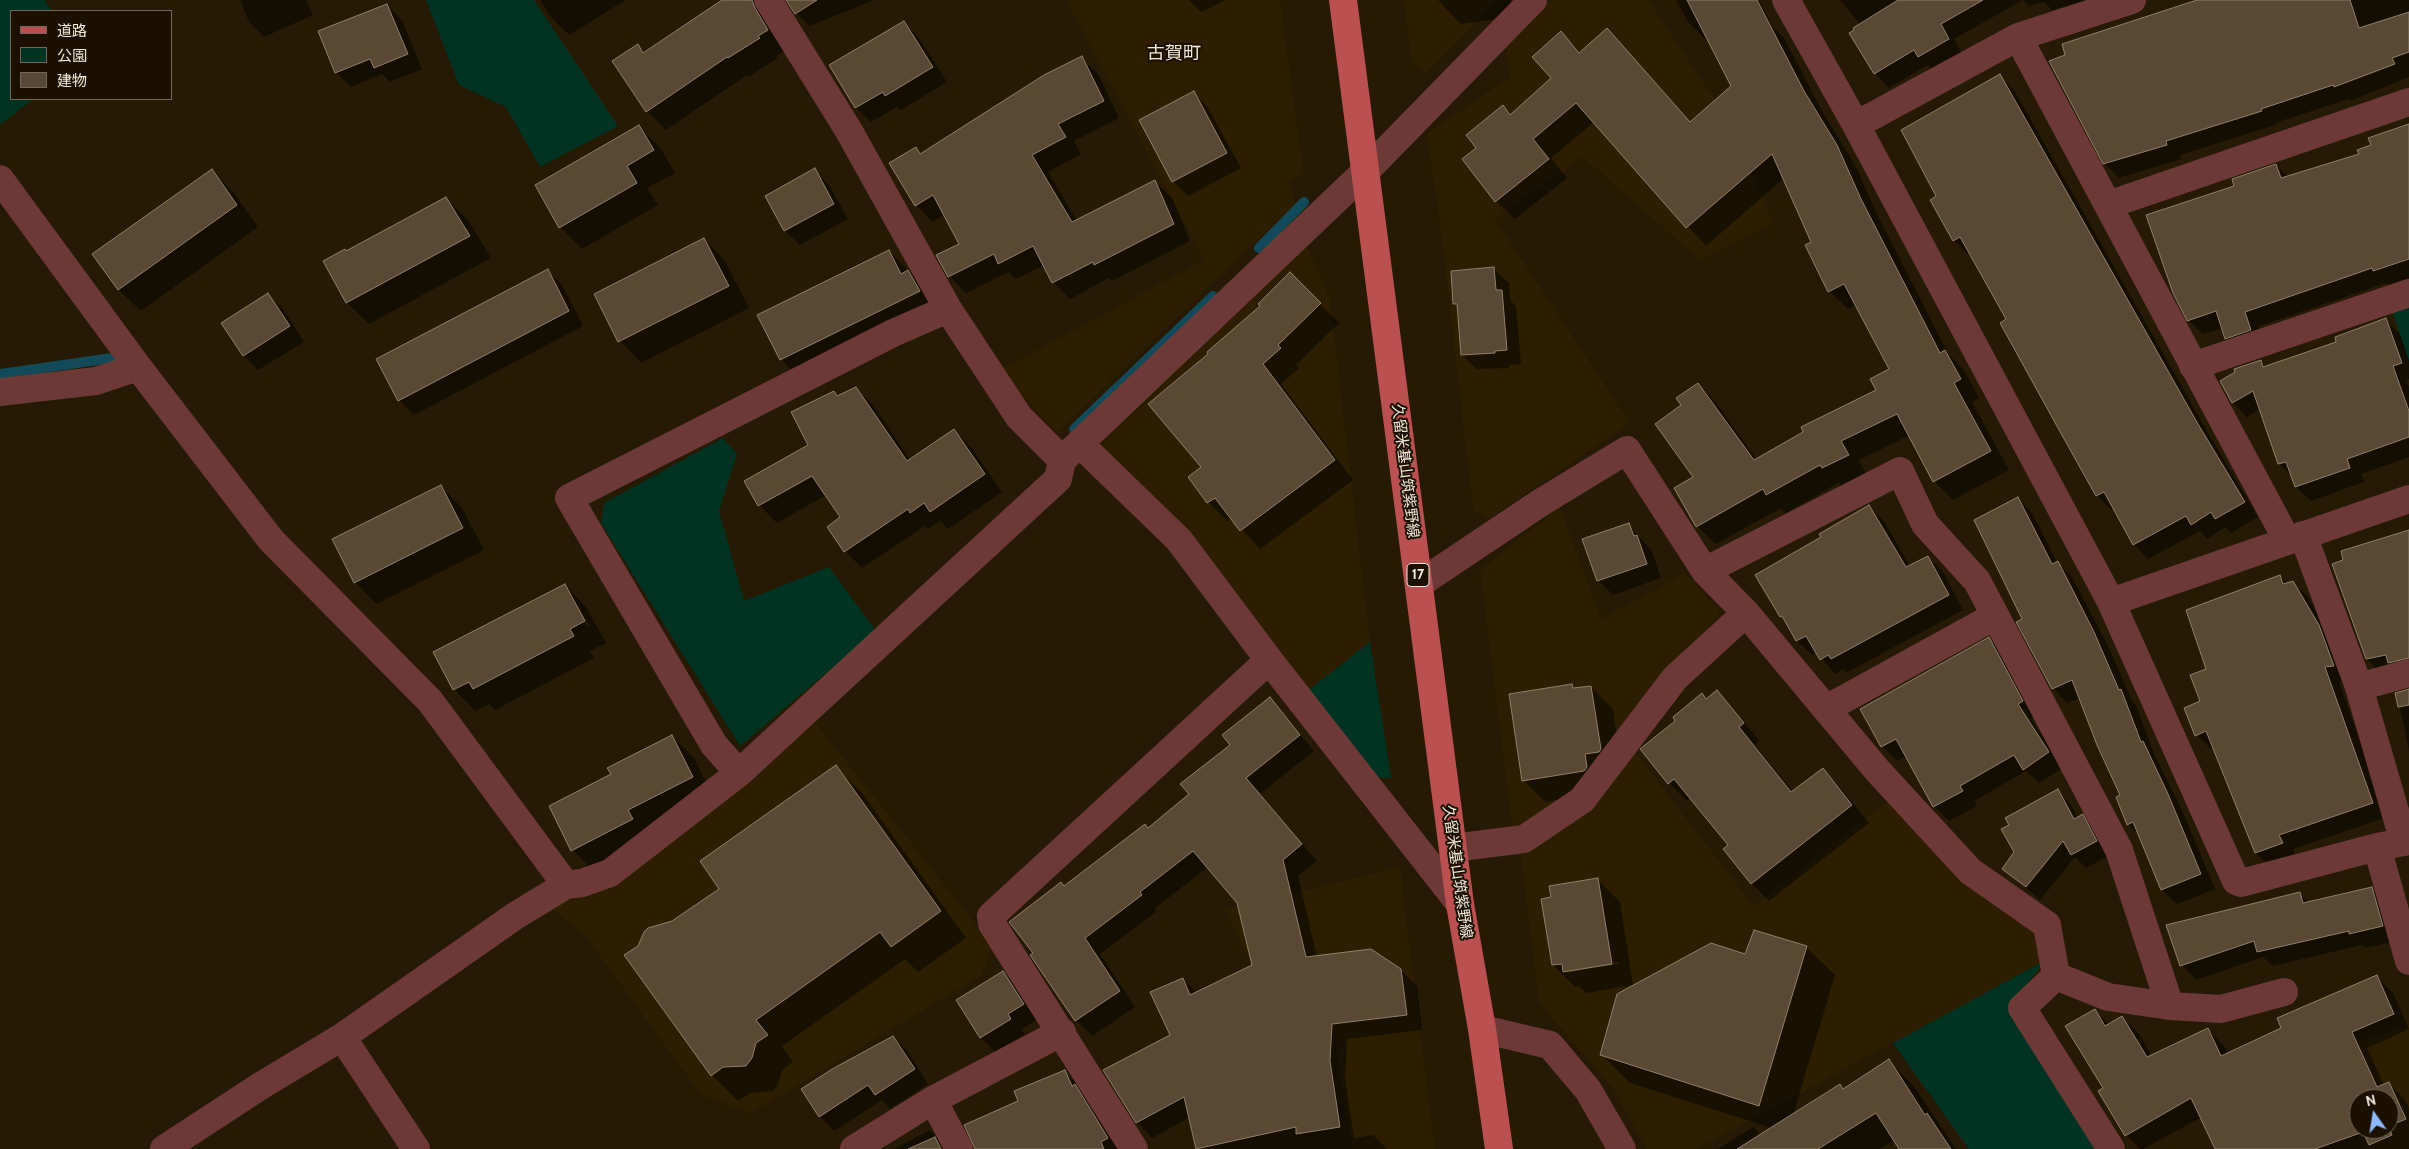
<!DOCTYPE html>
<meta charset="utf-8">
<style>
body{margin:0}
#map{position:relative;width:2409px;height:1149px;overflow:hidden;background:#261a04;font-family:Cabin,"Noto Sans JP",sans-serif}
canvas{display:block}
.legend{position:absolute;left:10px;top:10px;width:162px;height:90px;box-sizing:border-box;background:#1c1100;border:1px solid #726758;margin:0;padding:6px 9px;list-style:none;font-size:15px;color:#f2e9dc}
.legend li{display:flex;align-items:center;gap:10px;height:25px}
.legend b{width:25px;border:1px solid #726758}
.north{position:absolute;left:2349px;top:1089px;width:50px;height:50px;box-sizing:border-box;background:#1c1100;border:1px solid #726758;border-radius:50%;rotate:347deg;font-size:14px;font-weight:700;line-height:20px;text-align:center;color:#f2e9dc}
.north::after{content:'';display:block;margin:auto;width:18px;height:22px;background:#8bb9fc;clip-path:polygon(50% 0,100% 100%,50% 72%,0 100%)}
</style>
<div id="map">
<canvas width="2409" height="1149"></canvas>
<ul class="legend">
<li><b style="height:6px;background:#bb5050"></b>道路</li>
<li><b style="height:14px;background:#032"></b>公園</li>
<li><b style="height:14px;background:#594934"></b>建物</li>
</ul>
<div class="north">N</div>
</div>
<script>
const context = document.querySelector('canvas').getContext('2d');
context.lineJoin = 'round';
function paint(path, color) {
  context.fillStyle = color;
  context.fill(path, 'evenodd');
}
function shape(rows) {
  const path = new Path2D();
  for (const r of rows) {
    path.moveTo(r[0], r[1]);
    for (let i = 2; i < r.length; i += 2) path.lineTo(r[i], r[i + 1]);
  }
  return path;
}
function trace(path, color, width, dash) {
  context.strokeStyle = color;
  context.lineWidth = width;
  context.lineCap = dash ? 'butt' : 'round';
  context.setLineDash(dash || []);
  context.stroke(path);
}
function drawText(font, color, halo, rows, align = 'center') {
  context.font = font + ' Cabin,"Noto Sans JP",sans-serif';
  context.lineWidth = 4;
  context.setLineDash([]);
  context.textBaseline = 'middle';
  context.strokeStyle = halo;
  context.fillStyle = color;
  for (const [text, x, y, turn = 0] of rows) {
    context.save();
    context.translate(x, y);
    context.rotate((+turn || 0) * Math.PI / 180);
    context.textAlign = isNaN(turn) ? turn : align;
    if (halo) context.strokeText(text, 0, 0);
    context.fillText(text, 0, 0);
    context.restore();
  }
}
const built = shape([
 [1066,0,1280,0,1304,174,1290,182,1295,204,1057,433,1000,370,1204,260],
 [1403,0,1497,0,1426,74,1412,62],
 [1551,0,1648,0,1731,123,1774,224,1700,260,1583,157,1495,219,1630,423,1488,520,1473,510,1439,213,1426,134,1510,77,1506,49],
 [1306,243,1330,299,1370,642,1306,692,1098,449],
 [1560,507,1601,619,1685,573,1720,613,1572,795,1512,828,1480,570],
 [815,722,973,921,991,950,981,976,751,1113,701,1095,586,937,551,908,601,888],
 [1635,752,1754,906,1888,801,2034,928,2046,960,1697,1149,1647,1149,1612,1087,1539,1003,1520,852],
 [1400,867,1435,1149,1352,1149,1335,1039,1283,1035,1226,910],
 [2409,1025,2409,1149,2364,1149,2322,1051],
 [2359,1099,2389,1099,2389,1129,2359,1129]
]);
const green = shape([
 [0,0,44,0,52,11,11,11,11,99,33,99,0,125],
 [426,0,534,0,618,126,540,167,506,107,459,85],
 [2409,305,2409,362,2392,310],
 [723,438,737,454,719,511,744,601,829,567,876,631,740,746,601,523,604,503],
 [1370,642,1391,778,1374,777,1306,692],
 [2046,960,2009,1007,2098,1145,2092,1149,1969,1149,1893,1043]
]);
const shadow = shape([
 [240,0,306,0,313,15,264,37,249,22],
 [540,0,626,0,569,35,550,16],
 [726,0,753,0,772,18,786,50,776,56,778,58,748,77,747,75,666,130,647,111,637,46,645,53],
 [788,0,874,0,810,26,796,13],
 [1189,0,1226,0,1201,12],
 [1438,0,1511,0,1513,17,1461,24],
 [1676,0,1759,0,1772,26,1784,38,1822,111,1855,165,1879,218,1949,355,1964,370,1979,398,1972,402,2009,470,1953,500,1934,481,1910,435,1859,460,1866,474,1841,486,1838,483,1786,513,1781,508,1716,544,1697,526,1695,477,1683,405,1698,384,1716,403,1757,460,1877,390,1890,370,1856,305,1848,309,1829,291,1813,243,1784,178,1706,246,1594,122,1551,158,1567,178,1515,219,1496,201,1478,148,1502,107,1511,116,1553,78,1561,33,1581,53,1607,30,1691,123,1733,87,1709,40,1707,41,1688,22],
 [1840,0,2087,0,2052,10,2044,2,2029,6,2023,0,1954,39,1962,54,1933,71,1928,65,1889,88,1875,73,1860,24],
 [2200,0,2409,0,2409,77,2350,101,2348,99,2275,123,2275,125,2180,155,2181,159,2119,178,2104,163],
 [387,5,402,20,422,69,390,82,382,74,351,87,336,72],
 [904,22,918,37,947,82,901,110,897,107,871,122,856,108,831,66],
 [1081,58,1098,74,1119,118,1074,141,1081,154,1048,172,1077,221,1155,182,1172,198,1190,241,1112,281,1109,278,1070,299,1053,282,1044,265,1016,279,1008,272,966,293,949,276,960,244,945,214,932,222,916,205,891,163,915,149,921,154],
 [1999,76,2014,90,2212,440,2258,517,2231,533,2225,527,2207,539,2200,531,2148,559,2134,544,2115,509,2112,510,2097,496,2001,323,2008,319,1971,253,1969,255,1954,240,1937,197],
 [1194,93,1208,108,1241,168,1188,196,1173,181],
 [2409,125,2409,278,2389,285,2386,283,2259,326,2265,344,2240,353,2226,338,2223,328,2203,334,2188,320,2236,186,2276,165,2288,177,2360,155],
 [639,127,661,149,675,173,647,188,658,205,582,249,560,227],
 [814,170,829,185,848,219,800,245,785,231,766,196],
 [212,171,233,192,258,227,141,311,119,290,94,255],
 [446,199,468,220,491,258,369,324,347,303,325,261,347,252],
 [704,239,725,261,749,308,641,363,620,341],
 [889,251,930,293,941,313,802,381,781,359],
 [1494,269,1509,283,1510,300,1516,306,1521,364,1509,365,1509,368,1477,369,1462,355,1459,308,1454,304],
 [547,270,562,285,583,326,414,415,399,400],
 [1290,274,1339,323,1296,365,1299,368,1281,384,1353,480,1260,549,1232,518,1227,521,1208,502,1189,477,1203,467,1210,354,1262,306],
 [268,294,283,309,304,342,258,370,244,356],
 [2385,320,2400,334,2409,360,2409,379,2406,380,2409,387,2409,457,2361,474,2364,482,2311,501,2296,487,2293,477,2280,464,2260,409,2247,417,2233,403,2221,382,2260,361,2267,367,2338,343],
 [855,388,873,405,910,460,954,430,971,447,1002,492,948,529,940,521,928,529,925,526,862,568,845,551,842,518,826,495,777,523,759,505,746,481,809,446,834,392,838,396],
 [441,486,462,508,484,550,376,604,355,582],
 [2018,499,2032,513,2058,564,2072,577,2109,648,2132,701,2136,705,2154,754,2182,810,2215,889,2177,904,2162,890,2140,836,2128,824,2122,795,2080,698,2067,703,2053,688,2024,619],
 [1869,507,1884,521,1910,566,1928,557,1943,572,1963,610,1846,673,1843,669,1835,674,1817,652,1812,655,1797,641,1788,623,1781,616],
 [1628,524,1652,551,1661,578,1613,595,1598,580],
 [2409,531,2409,676,2381,674,2367,659,2333,565],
 [2280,576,2288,584,2292,582,2307,596,2333,640,2348,680,2339,682,2387,817,2293,849,2296,857,2270,867,2256,853,2214,748,2211,749,2197,735,2208,669],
 [565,585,586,607,606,643,590,651,594,658,495,710,489,704,475,711,454,689],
 [577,609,580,609,589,626,587,627],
 [1989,639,2004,654,2037,716,2031,719,2063,768,2039,783,2026,771,1974,801,1977,806,1949,821,1934,806,1907,756,1897,761,1882,746],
 [1572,685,1576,689,1591,687,1613,709,1622,771,1606,776,1608,790,1606,792,1545,802,1523,780],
 [2409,689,2409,751,2397,694],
 [1717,691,1760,741,1755,745,1793,792,1823,769,1840,787,1869,823,1769,901,1751,883,1730,845,1691,797,1687,801,1669,783,1677,721,1702,695,1707,700],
 [1269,699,1314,751,1260,794,1317,861,1298,876,1317,957,1401,970,1417,986,1422,1030,1347,1039,1345,1078,1354,1138,1373,1135,1387,1149,1197,1149,1190,1117,1152,1138,1137,1122,1171,1036,1183,979,1197,993,1253,966,1238,902,1208,867,1154,909,1157,911,1100,954,1135,1007,1092,1036,1076,1020,1032,955,1035,953,1064,887,1148,829,1191,794],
 [672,736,694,758,714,798,594,872,573,850,612,775],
 [835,767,862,793,966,938,918,972,905,959,782,1046,793,1062,782,1070,778,1084,773,1091,750,1093,738,1101,712,1075,672,923,721,889],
 [2057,791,2071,805,2078,818,2082,816,2096,830,2110,855,2086,868,2075,857,2040,900,2003,869,2016,853,2011,825],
 [1598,880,1620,902,1633,985,1586,993,1579,986,1575,987,1553,965,1553,898],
 [1618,962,1618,964,1570,972,1570,969],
 [2372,889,2386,904,2397,941,2365,948,2362,945,2273,966,2263,957,2196,980,2182,965,2299,894,2309,903],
 [1806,947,1835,975,1793,1115,1840,1085,1844,1090,1889,1061,1913,1085,1956,1149,1900,1149,1894,1140,1880,1149,1718,1149,1753,1127,1761,1135,1772,1128,1630,1083,1602,1055,1746,955],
 [1003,973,1018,987,1038,1019,1022,1029,1025,1034,995,1052,981,1037],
 [2376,976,2393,993,2409,1029,2367,1048,2384,1085,2389,1083,2405,1100,2409,1108,2409,1149,2212,1149,2216,1147,2202,1117,2143,1149,2140,1149,2124,1133,2104,1089,2094,1010,2109,1025,2122,1017,2139,1034,2152,1056,2208,1029,2224,1046,2228,1054,2283,1029],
 [2359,1099,2389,1099,2389,1129,2359,1129],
 [893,1037,908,1052,928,1084,890,1109,882,1100,834,1131,820,1116],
 [1064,1071,1079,1086,1120,1149,976,1149,1020,1102],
 [930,1130,947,1149,894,1149]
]);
const stream = shape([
 [1259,248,1304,202],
 [0,374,112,358],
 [1074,429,1213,296]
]);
const building = shape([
 [722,0,752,0,755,8,768,30,758,36,760,38,728,58,727,57,646,112,612,61,638,44,643,53,722,0],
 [786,0,817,0,795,14,786,0],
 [1687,0,1757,0,1804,91,1837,145,1861,199,1940,353,1945,350,1961,379,1954,383,1991,451,1933,482,1897,414,1841,441,1849,455,1822,468,1820,465,1766,495,1763,489,1696,527,1674,488,1693,477,1655,424,1681,405,1676,398,1698,383,1754,460,1803,432,1801,427,1876,390,1870,379,1889,369,1844,284,1828,292,1805,245,1811,242,1772,154,1686,228,1576,103,1533,139,1549,159,1495,202,1462,159,1476,148,1466,135,1503,105,1510,115,1551,78,1532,57,1561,31,1579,53,1607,28,1690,122,1731,86,1687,0],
 [1898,0,1983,0,1941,24,1949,39,1918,57,1914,50,1874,74,1849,33,1854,30,1853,28,1898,0],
 [2197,0,2350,0,2359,28,2409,12,2409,52,2392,58,2395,64,2334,87,2333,85,2261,109,2262,111,2166,141,2167,145,2103,164,2049,61,2065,55,2062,44,2197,0],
 [387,4,408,54,374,68,370,59,335,73,318,31,387,4],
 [904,21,933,67,885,96,883,92,855,108,829,65,904,21],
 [1082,56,1104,101,1058,124,1066,137,1032,155,1072,222,1155,180,1174,224,1094,265,1093,262,1052,283,1033,246,998,264,994,254,948,277,936,255,959,244,933,195,915,206,889,163,916,147,920,154,1044,75,1082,56],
 [2000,74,2198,424,2245,502,2215,519,2211,512,2191,525,2186,516,2133,545,2104,492,2096,496,2058,428,2000,323,2006,319,1960,237,1953,241,1930,200,1936,196,1901,130,2000,74],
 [1194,91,1227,153,1172,182,1139,120,1194,91],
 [2409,124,2409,259,2373,271,2372,268,2245,312,2251,330,2225,339,2216,311,2187,321,2173,293,2146,215,2234,186,2232,179,2276,164,2281,178,2359,154,2357,150,2371,145,2368,138,2409,124],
 [639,125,654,150,627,166,637,183,559,228,535,185,639,125],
 [815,168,834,204,784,231,765,196,815,168],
 [212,169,237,205,118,290,92,254,212,169],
 [446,197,470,236,346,303,323,261,345,249,346,251,446,197],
 [704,238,729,286,618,342,594,294,704,238],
 [889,250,901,274,908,270,920,291,780,360,757,315,889,250],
 [1494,267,1496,290,1502,290,1507,350,1495,351,1495,353,1461,355,1457,304,1453,304,1451,271,1494,267],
 [548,269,569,311,398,401,376,359,548,269],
 [1290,272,1321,303,1278,345,1281,348,1263,364,1335,460,1240,531,1215,498,1207,503,1188,477,1201,467,1148,404,1208,354,1207,352,1260,306,1258,304,1290,272],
 [268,293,290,326,243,356,221,323,268,293],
 [2386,318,2402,363,2393,366,2409,411,2409,437,2347,459,2350,468,2295,487,2286,462,2278,464,2253,391,2232,403,2220,381,2235,372,2234,369,2261,360,2263,367,2336,342,2335,337,2386,318],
 [856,387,907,461,954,429,985,474,930,512,924,503,910,513,908,509,844,552,827,527,840,517,812,476,758,506,744,481,808,445,791,412,834,391,837,396,856,387],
 [441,485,463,528,354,583,332,539,441,485],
 [2018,497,2052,564,2058,561,2094,632,2119,690,2121,689,2141,742,2143,741,2168,794,2201,874,2161,890,2133,822,2127,825,2116,797,2120,795,2097,745,2072,680,2052,689,2016,622,2022,619,1974,520,2018,497],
 [1869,505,1906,567,1928,556,1949,595,1831,659,1828,655,1820,660,1806,636,1796,641,1782,616,1780,617,1755,575,1821,537,1819,534,1869,505],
 [1629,523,1634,536,1637,535,1647,564,1597,581,1582,539,1629,523],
 [2409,530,2409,658,2388,663,2386,655,2366,659,2332,564,2343,560,2341,551,2409,530],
 [2280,575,2283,584,2293,581,2319,625,2334,666,2325,667,2373,803,2279,835,2283,843,2255,853,2206,731,2195,736,2184,708,2200,701,2190,675,2206,669,2186,610,2280,575],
 [565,584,585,621,570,629,574,636,473,689,469,682,453,690,433,652,565,584],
 [1989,637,2023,701,2018,704,2049,752,2023,770,2014,755,1960,786,1963,791,1933,807,1896,739,1881,747,1860,709,1989,637],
 [1572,684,1573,688,1591,686,1601,749,1599,752,1585,754,1587,767,1584,771,1522,781,1509,694,1572,684],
 [2409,689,2409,705,2398,707,2395,693,2409,689],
 [1717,690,1744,723,1739,727,1791,792,1823,768,1852,805,1751,884,1723,849,1728,845,1674,779,1668,784,1640,749,1675,721,1673,717,1702,693,1706,699,1717,690],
 [1270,697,1300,735,1246,778,1302,844,1283,860,1306,957,1371,949,1401,969,1407,1015,1332,1024,1330,1061,1340,1127,1296,1134,1296,1127,1196,1149,1184,1097,1136,1123,1103,1070,1170,1035,1150,992,1183,978,1190,995,1252,965,1237,903,1193,851,1140,892,1142,895,1085,938,1120,991,1075,1021,1030,955,1033,953,1009,922,1061,882,1064,886,1145,824,1148,828,1189,794,1180,784,1230,745,1222,735,1270,697],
 [672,735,693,777,628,810,633,819,571,851,549,806,611,774,607,768,672,735],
 [836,765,941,911,891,947,880,932,756,1020,768,1035,756,1043,752,1058,746,1066,723,1067,711,1076,624,955,638,946,644,932,648,928,672,921,719,889,700,861,836,765],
 [2058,789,2074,819,2083,814,2097,841,2071,855,2063,841,2026,887,2002,869,2014,852,2001,829,2009,825,2005,818,2058,789],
 [1598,878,1612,964,1563,972,1562,964,1552,965,1541,899,1551,897,1549,886,1598,878],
 [2372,887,2383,926,2349,934,2349,931,2257,952,2254,941,2180,966,2166,925,2300,892,2303,903,2372,887],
 [1754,930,1807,946,1759,1106,1600,1055,1617,994,1711,943,1745,954,1754,930],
 [1003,971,1024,1004,1008,1014,1011,1019,980,1038,956,1000,1003,971],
 [2377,975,2394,1014,2352,1032,2377,1087,2389,1082,2406,1119,2389,1126,2389,1099,2359,1099,2359,1129,2389,1127,2392,1135,2369,1145,2363,1132,2315,1149,2215,1149,2191,1098,2125,1136,2098,1091,2103,1088,2065,1026,2095,1009,2105,1026,2122,1016,2147,1057,2208,1028,2221,1056,2281,1028,2277,1018,2377,975],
 [893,1036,915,1069,875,1095,868,1085,819,1117,801,1089,834,1068,893,1036],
 [1889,1059,1925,1115,1927,1113,1951,1149,1899,1149,1876,1113,1818,1149,1737,1149,1840,1084,1843,1089,1889,1059],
 [1065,1070,1072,1086,1075,1084,1108,1138,1101,1142,1104,1149,975,1149,964,1125,1018,1101,1014,1091,1065,1070],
 [935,1137,941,1149,908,1149,935,1137]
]);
const minor = shape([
 [768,0,849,131,948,309,1019,417,1062,460],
 [1786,0,1856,125,2111,602,2236,881,2241,883,2377,847,2409,841],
 [2018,37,2287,540],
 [1856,125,2018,37,2132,0],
 [0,179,138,367],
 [2108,205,2409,102],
 [2193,366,2409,293],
 [0,392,96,381,138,367,271,540,430,701,566,885],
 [1081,445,1179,540,1269,660,1460,904],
 [2303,535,2359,687,2404,842],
 [1705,571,1900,471,1925,524,1977,581,2119,850,2170,1006],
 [1419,584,1540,503,1627,450,1705,571,1746,613,1877,770,1970,871,2047,925,2056,976,2108,997,2170,1006,2221,1009,2284,992],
 [2111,602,2409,499],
 [2359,687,2409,673],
 [1826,709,1995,616],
 [739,773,714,745,569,498,893,333,948,309],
 [2377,847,2409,961],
 [1453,848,1524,839,1582,800,1675,678,1746,613],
 [2056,976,2022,1008,2111,1149],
 [1482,1029,1550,1045,1588,1090,1622,1149],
 [342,1037,416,1149],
 [933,1100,959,1149],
 [164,1149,262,1085,342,1037,515,916,566,885,582,883,610,873,739,773,1058,479,1062,460,1366,171,1533,0],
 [854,1149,933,1100,1062,1032],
 [1134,1149,992,924,991,916,1269,660]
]);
const primary = shape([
 [1343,0,1460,904,1482,1029,1499,1149]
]);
const shields = [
 [1418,575,22]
];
const shieldNames = [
 ["17",1418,575]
];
const streetNames = [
 ["久留米基山筑紫野線",1405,471,83],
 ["久留米基山筑紫野線",1457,872,82]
];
const quarterNames = [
 ["古賀町",1174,54]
];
paint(built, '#2d1e01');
paint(green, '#032');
paint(shadow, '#0007');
trace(stream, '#124a59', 10);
paint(building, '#594934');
trace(building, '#917f68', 1);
trace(minor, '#6c3937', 28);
trace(primary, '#bb5050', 28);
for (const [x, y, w] of shields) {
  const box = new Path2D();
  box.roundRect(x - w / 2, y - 11.5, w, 23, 4);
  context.fillStyle = '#1c1100';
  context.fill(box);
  trace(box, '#f2e9dc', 1);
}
drawText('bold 14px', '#f2e9dc', null, shieldNames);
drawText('15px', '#f2e9dc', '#1c1100', streetNames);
drawText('18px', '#f2e9dc', '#1c1100', quarterNames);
</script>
